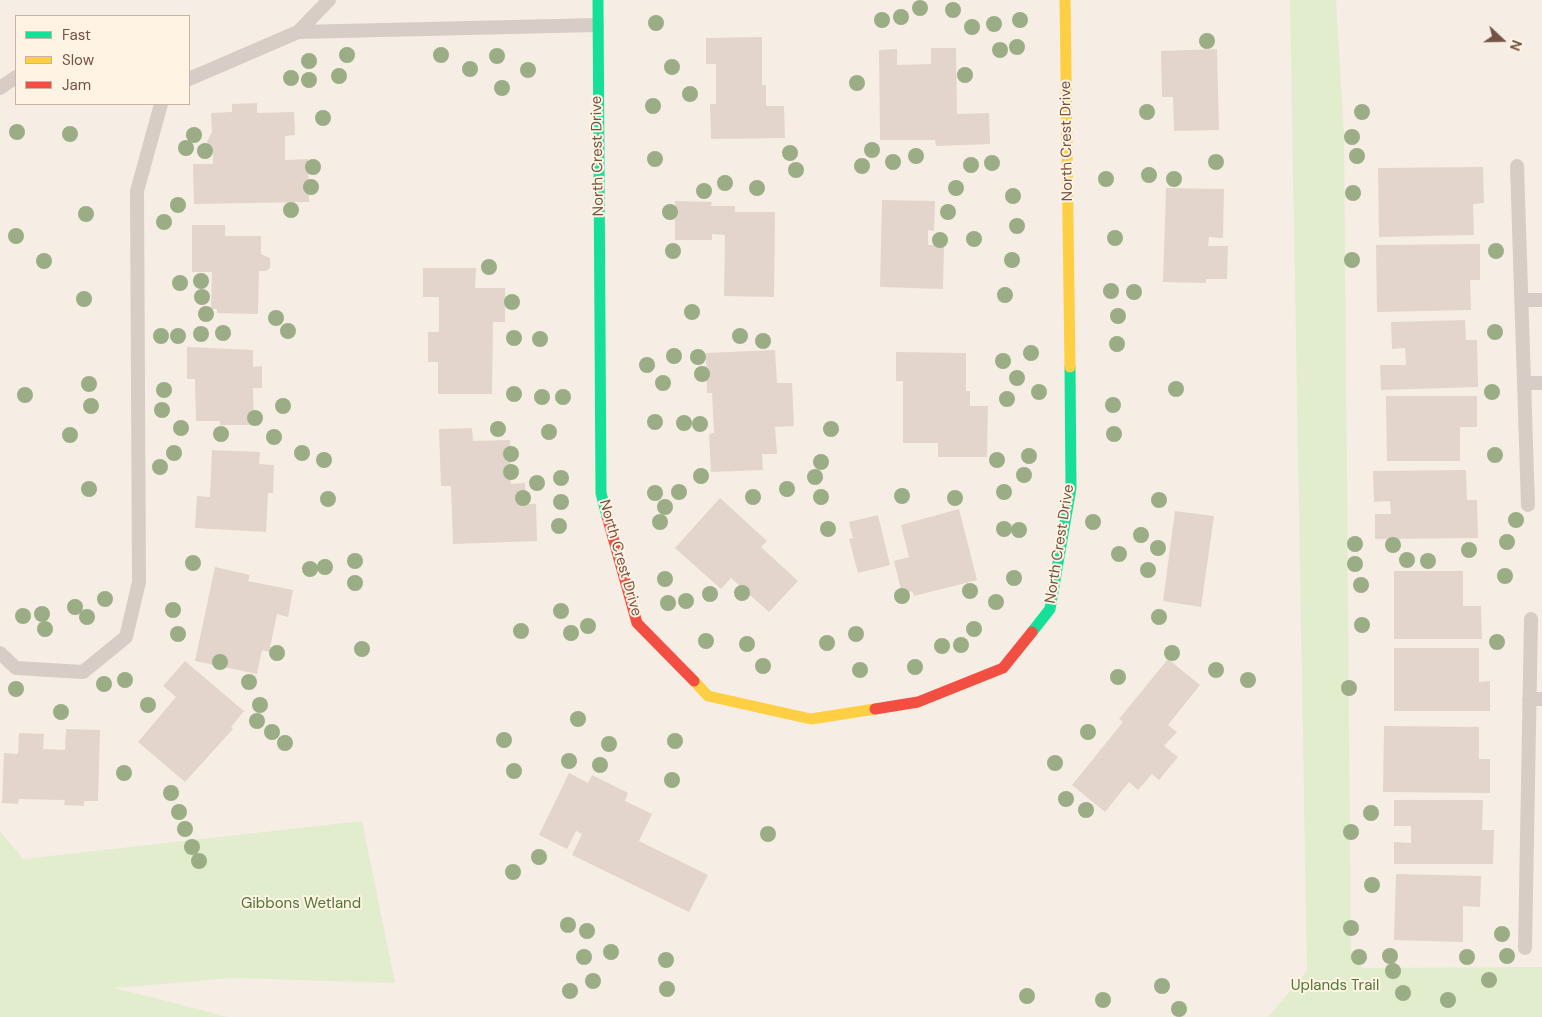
<!DOCTYPE html>
<style>
body{margin:0}
#map{position:relative;width:1542px;height:1017px;overflow:hidden;background:#f6eee4;font-family:"DM Sans",sans-serif}
canvas{display:block}
.legend{position:absolute;left:15px;top:15px;width:175px;height:90px;box-sizing:border-box;background:#fff3e4;border:1px solid #c8b3a4;margin:0;padding:6px 9px;list-style:none;font-size:15px;color:#755243}
.legend li{display:flex;align-items:center;gap:10px;height:25px}
.legend b{width:25px;border:1px solid #c8b3a4}
.north{position:absolute;left:1477px;top:15px;width:50px;height:50px;-webkit-text-stroke:4px #fff3e4;paint-order:stroke;rotate:111deg;font-size:14px;font-weight:700;line-height:20px;text-align:center;color:#755243}
.north::after{content:'';display:block;margin:auto;width:18px;height:22px;background:#755243;clip-path:polygon(50% 0,100% 100%,50% 72%,0 100%)}
</style>
<div id="map">
<canvas width="1542" height="1017"></canvas>
<ul class="legend">
<li><b style="height:6px;background:#16e098"></b>Fast</li>
<li><b style="height:6px;background:#ffcf43"></b>Slow</li>
<li><b style="height:6px;background:#f24e42"></b>Jam</li>
</ul>
<div class="north">N</div>
</div>
<script>
const context = document.querySelector('canvas').getContext('2d');
context.lineJoin = 'round';
function paint(path, color) {
  context.fillStyle = color;
  context.fill(path, 'evenodd');
}
function shape(rows) {
  const path = new Path2D();
  for (const r of rows) {
    path.moveTo(r[0], r[1]);
    for (let i = 2; i < r.length; i += 2) path.lineTo(r[i], r[i + 1]);
  }
  return path;
}
function trace(path, color, width, dash) {
  context.strokeStyle = color;
  context.lineWidth = width;
  context.lineCap = dash ? 'butt' : 'round';
  context.setLineDash(dash || []);
  context.stroke(path);
}
function drawText(font, color, halo, rows, align = 'center') {
  context.font = font + ' "DM Sans",sans-serif';
  context.lineWidth = 4;
  context.setLineDash([]);
  context.textBaseline = 'middle';
  context.strokeStyle = halo;
  context.fillStyle = color;
  for (const [text, x, y, turn = 0] of rows) {
    context.save();
    context.translate(x, y);
    context.rotate((+turn || 0) * Math.PI / 180);
    context.textAlign = isNaN(turn) ? turn : align;
    if (halo) context.strokeText(text, 0, 0);
    context.fillText(text, 0, 0);
    context.restore();
  }
}
const green = shape([
 [1290,0,1336,0,1344,135,1351,956,1363,968,1542,967,1542,1017,1268,1017,1307,971],
 [362,821,395,983,232,978,115,988,228,1017,0,1017,0,831,23,859]
]);
const building = shape([
 [762,37,762,85,766,85,766,106,784,106,785,138,711,139,710,104,716,104,716,64,706,64,706,38],
 [931,48,956,48,957,114,989,113,990,144,936,146,935,140,880,140,879,50,897,49,897,65,931,64],
 [1217,49,1219,130,1174,131,1173,97,1162,97,1161,51],
 [257,103,257,113,294,112,295,135,285,136,285,160,308,159,309,202,194,204,193,164,213,164,213,152,207,142,212,132,211,113,232,112,232,104],
 [1483,167,1484,203,1473,204,1474,235,1379,237,1378,168],
 [1166,188,1224,189,1223,238,1209,237,1208,246,1228,246,1227,279,1206,279,1206,283,1163,282],
 [882,200,935,201,934,231,928,230,928,245,944,245,943,289,880,287],
 [675,201,712,202,711,206,735,206,735,212,775,212,774,297,724,296,725,235,712,234,712,240,675,240],
 [192,225,225,225,225,236,261,236,261,254,270,258,270,268,266,271,259,271,258,314,217,313,217,309,211,309,212,272,192,272],
 [1480,244,1480,280,1470,280,1471,310,1377,312,1376,245],
 [423,268,476,268,475,288,505,288,505,322,493,322,492,394,438,394,438,362,428,362,428,332,439,332,439,297,423,297],
 [1465,320,1466,340,1477,340,1478,387,1381,390,1380,365,1406,365,1405,348,1392,349,1391,322],
 [187,347,253,350,253,367,262,366,262,388,253,388,254,425,220,425,220,421,196,421,195,379,187,379],
 [775,350,777,383,792,383,794,426,775,427,777,454,762,454,763,470,711,472,709,434,714,433,712,393,707,393,706,353],
 [896,352,966,353,966,391,970,391,970,406,988,406,987,457,938,457,938,443,903,443,903,381,896,381],
 [1386,396,1477,396,1477,427,1460,427,1460,461,1387,461],
 [472,428,473,441,510,440,511,484,525,483,526,504,536,504,537,541,453,544,451,486,441,486,439,429],
 [212,450,260,452,259,464,274,465,273,493,268,493,266,532,195,528,197,496,210,497],
 [1466,470,1467,500,1477,500,1478,538,1375,539,1375,514,1391,514,1390,501,1374,502,1373,471],
 [720,498,767,541,761,547,798,581,769,612,731,578,721,589,675,548],
 [959,509,977,580,914,596,912,591,902,594,894,561,909,557,901,525],
 [1175,511,1214,516,1201,607,1163,601],
 [878,515,890,565,858,573,849,539,853,538,849,522],
 [215,567,250,575,248,581,293,590,288,617,277,614,269,652,262,650,257,674,195,661],
 [1394,571,1463,571,1463,606,1481,606,1482,639,1394,639],
 [1394,648,1479,648,1479,682,1490,681,1490,711,1394,711],
 [1168,659,1200,685,1168,725,1177,732,1164,746,1178,757,1159,780,1152,774,1138,790,1129,782,1105,812,1072,785,1123,722,1119,719],
 [185,661,244,711,231,727,233,729,185,782,138,742,176,697,163,686],
 [1384,726,1479,727,1479,759,1490,759,1490,793,1383,792],
 [66,729,100,730,98,801,84,801,84,806,64,805,65,800,19,799,18,804,2,803,4,753,18,754,19,733,44,734,43,749,65,750],
 [569,773,588,783,592,775,628,793,625,801,652,814,639,841,708,875,689,912,572,855,582,834,576,831,567,849,539,835],
 [1394,800,1483,800,1482,830,1494,830,1493,864,1394,864,1394,842,1411,843,1411,826,1394,826],
 [1396,874,1481,876,1480,907,1463,906,1463,942,1394,940]
]);
const lane = shape([
 [298,32,329,0],
 [189,79,298,32,597,25],
 [0,88,16,77],
 [1517,166,1528,505],
 [1522,300,1542,300],
 [1525,383,1542,383],
 [0,653,16,668,83,672,126,637,139,582,137,191,161,104],
 [1529,699,1542,699],
 [1525,948,1531,619]
]);
const fast = shape([
 [598,0,601,493,607,516],
 [1032,632,1050,609,1071,488,1070,367]
]);
const slow = shape([
 [1065,0,1070,367],
 [694,681,708,696,811,719,875,709]
]);
const jam = shape([
 [607,516,637,623,694,681],
 [875,709,918,702,1003,668,1032,632]
]);
const trees = [
 [920,8],
 [953,10],
 [901,17],
 [882,20],
 [1020,20],
 [656,23],
 [994,24],
 [972,27],
 [1207,41],
 [1017,47],
 [1000,50],
 [347,55],
 [441,55],
 [497,56],
 [309,61],
 [672,67],
 [470,69],
 [528,70],
 [965,75],
 [339,76],
 [291,78],
 [309,80],
 [857,83],
 [502,88],
 [690,94],
 [653,106],
 [1147,112],
 [1362,112],
 [323,118],
 [17,132],
 [70,134],
 [194,135],
 [1352,137],
 [186,148],
 [872,150],
 [205,151],
 [790,153],
 [916,156],
 [1357,156],
 [655,159],
 [893,162],
 [1216,162],
 [992,163],
 [971,165],
 [862,166],
 [313,167],
 [796,170],
 [1149,175],
 [1106,179],
 [1174,179],
 [725,183],
 [311,187],
 [757,188],
 [956,188],
 [704,191],
 [1353,193],
 [1013,196],
 [178,205],
 [291,210],
 [670,212],
 [948,212],
 [86,214],
 [164,222],
 [1017,226],
 [16,236],
 [1115,238],
 [974,239],
 [940,240],
 [673,251],
 [1496,251],
 [1012,260],
 [1352,260],
 [44,261],
 [489,267],
 [201,281],
 [180,283],
 [1111,291],
 [1134,292],
 [1005,295],
 [202,297],
 [84,299],
 [512,302],
 [692,312],
 [206,314],
 [1118,316],
 [276,318],
 [288,331],
 [1495,332],
 [223,333],
 [201,334],
 [161,336],
 [178,336],
 [740,336],
 [514,338],
 [540,339],
 [763,341],
 [1117,344],
 [1031,353],
 [674,356],
 [698,357],
 [1003,361],
 [647,365],
 [702,374],
 [1017,378],
 [663,383],
 [89,384],
 [1176,389],
 [164,390],
 [1039,392],
 [1492,392],
 [514,394],
 [25,395],
 [542,397],
 [563,397],
 [1007,399],
 [1113,405],
 [91,406],
 [283,406],
 [162,410],
 [255,418],
 [655,422],
 [684,423],
 [700,424],
 [181,428],
 [498,429],
 [831,429],
 [549,432],
 [221,434],
 [1114,434],
 [70,435],
 [274,437],
 [174,453],
 [302,453],
 [511,454],
 [1495,455],
 [1029,456],
 [324,460],
 [997,460],
 [821,462],
 [160,467],
 [511,472],
 [1024,475],
 [701,476],
 [815,477],
 [561,478],
 [537,483],
 [89,489],
 [787,489],
 [679,492],
 [1004,492],
 [655,493],
 [902,496],
 [753,497],
 [821,497],
 [523,498],
 [955,498],
 [328,499],
 [1159,500],
 [561,502],
 [665,507],
 [1516,520],
 [660,522],
 [1093,522],
 [559,526],
 [828,529],
 [1004,529],
 [1019,530],
 [1141,535],
 [1507,542],
 [1355,544],
 [1393,545],
 [1158,548],
 [1469,550],
 [1119,554],
 [1407,560],
 [355,561],
 [1428,561],
 [193,563],
 [1355,564],
 [325,567],
 [310,569],
 [1148,570],
 [1505,576],
 [1014,578],
 [665,579],
 [355,583],
 [1361,585],
 [970,591],
 [742,593],
 [710,594],
 [902,596],
 [105,599],
 [686,601],
 [996,602],
 [668,603],
 [75,607],
 [173,610],
 [561,611],
 [42,614],
 [23,616],
 [87,617],
 [1159,617],
 [1362,625],
 [588,626],
 [45,629],
 [974,629],
 [521,631],
 [571,633],
 [178,634],
 [856,634],
 [706,641],
 [1497,642],
 [827,643],
 [747,644],
 [961,645],
 [942,646],
 [362,649],
 [277,653],
 [1172,653],
 [220,662],
 [763,666],
 [915,667],
 [860,670],
 [1216,670],
 [1118,677],
 [125,680],
 [1248,680],
 [249,682],
 [104,684],
 [1349,688],
 [16,689],
 [148,705],
 [260,705],
 [61,712],
 [578,719],
 [257,721],
 [272,732],
 [1088,732],
 [504,740],
 [675,741],
 [285,743],
 [609,744],
 [569,761],
 [1055,763],
 [600,765],
 [514,771],
 [124,773],
 [672,780],
 [171,793],
 [1066,799],
 [1086,810],
 [179,812],
 [1371,813],
 [185,829],
 [1351,832],
 [768,834],
 [192,847],
 [539,857],
 [199,861],
 [513,872],
 [1372,885],
 [568,925],
 [1351,928],
 [587,931],
 [1502,934],
 [611,952],
 [1390,956],
 [1507,956],
 [584,957],
 [1359,957],
 [1467,957],
 [666,960],
 [1393,971],
 [1489,980],
 [593,981],
 [1162,986],
 [667,989],
 [570,991],
 [1403,993],
 [1027,996],
 [1103,1000],
 [1448,1000],
 [1179,1009]
];
const streetNames = [
 ["North Crest Drive",1067,141,-91],
 ["North Crest Drive",598,156,-91],
 ["North Crest Drive",1060,544,-81],
 ["North Crest Drive",620,558,74]
];
const parkNames = [
 ["Gibbons Wetland",301,904],
 ["Uplands Trail",1335,986]
];
paint(green, '#e2edcd');
paint(building, '#e3d5cb');
trace(lane, '#d8ccc7', 14);
trace(fast, '#16e098', 11);
trace(slow, '#ffcf43', 11);
trace(jam, '#f24e42', 11);
context.fillStyle = '#9aad85';
for (const [x, y] of trees) {
  context.beginPath();
  context.arc(x, y, 8, 0, 2 * Math.PI);
  context.fill();
}
drawText('15px', '#755243', '#fff3e4', streetNames);
drawText('15px', '#4f7738', '#fff3e4', parkNames);
</script>
